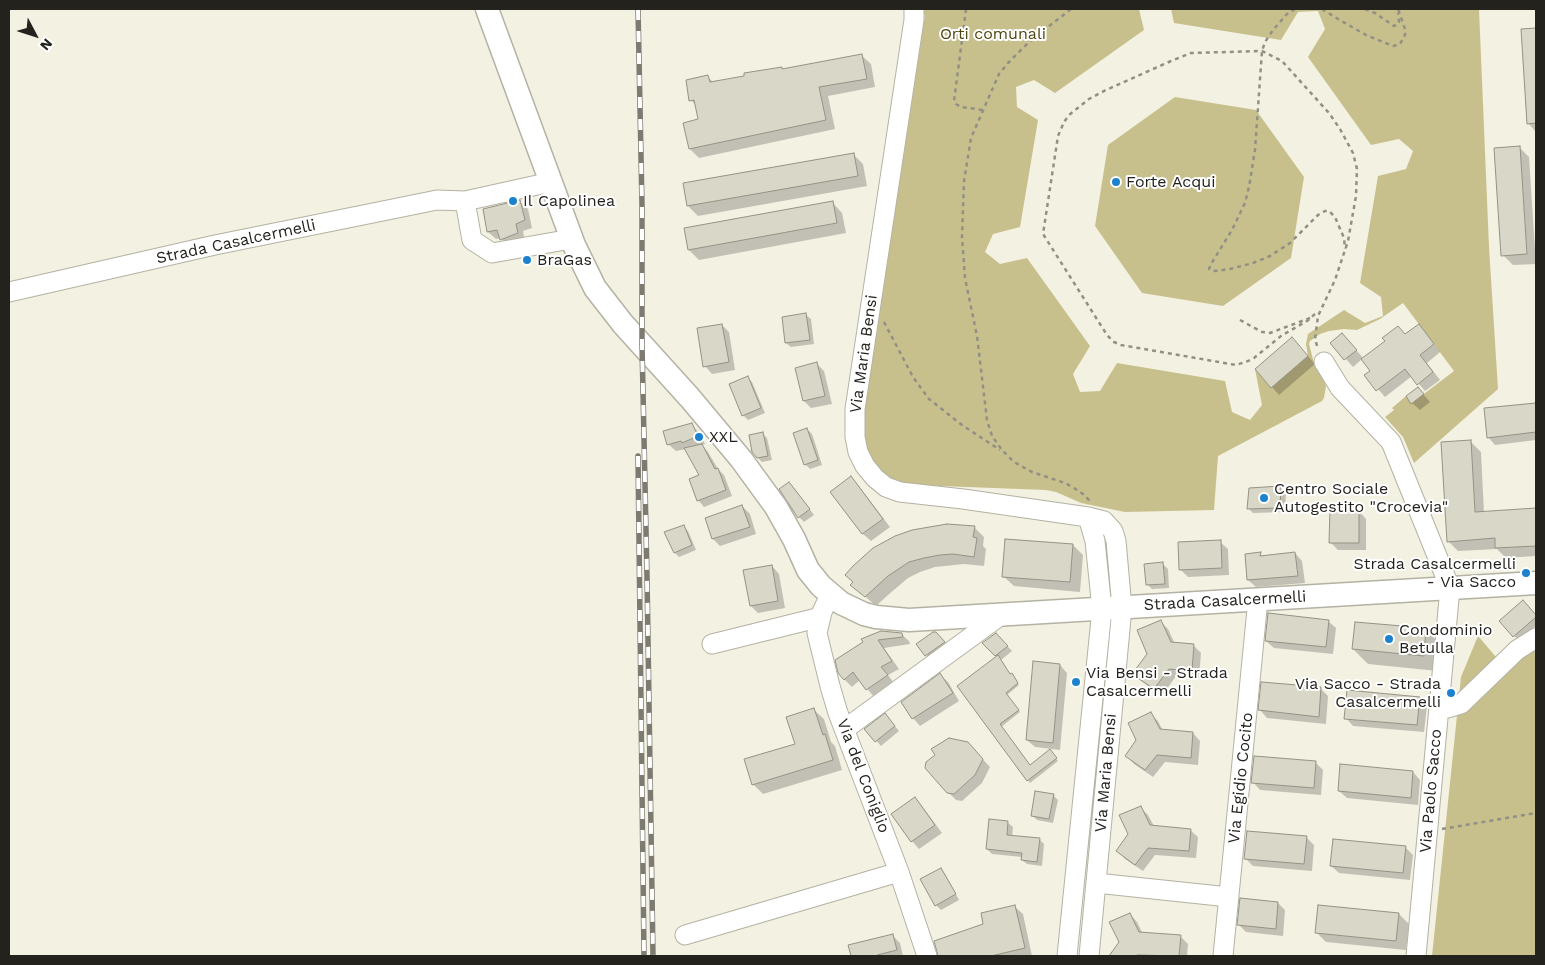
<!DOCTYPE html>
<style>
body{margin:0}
#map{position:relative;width:1545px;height:965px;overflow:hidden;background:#f3f1e1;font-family:"Work Sans",sans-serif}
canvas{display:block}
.frame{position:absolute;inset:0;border:10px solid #23221d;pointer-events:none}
.north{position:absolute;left:10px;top:10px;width:50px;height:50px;-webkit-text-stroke:4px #fff;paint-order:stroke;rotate:130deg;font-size:14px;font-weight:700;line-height:20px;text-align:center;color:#23221d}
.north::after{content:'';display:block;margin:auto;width:18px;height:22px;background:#23221d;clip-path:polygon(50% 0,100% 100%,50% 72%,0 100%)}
</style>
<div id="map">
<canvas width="1545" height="965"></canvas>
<div class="frame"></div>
<div class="north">N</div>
</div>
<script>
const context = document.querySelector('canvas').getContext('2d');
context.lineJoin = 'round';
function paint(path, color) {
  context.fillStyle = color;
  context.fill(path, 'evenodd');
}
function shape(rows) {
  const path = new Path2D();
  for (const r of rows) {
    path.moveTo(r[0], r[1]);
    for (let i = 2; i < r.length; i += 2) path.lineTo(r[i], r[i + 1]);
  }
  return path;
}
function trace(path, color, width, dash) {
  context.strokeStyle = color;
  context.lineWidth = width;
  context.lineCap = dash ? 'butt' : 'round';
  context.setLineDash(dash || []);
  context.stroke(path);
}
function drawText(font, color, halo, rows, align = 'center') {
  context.font = font + ' "Work Sans",sans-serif';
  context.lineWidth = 4;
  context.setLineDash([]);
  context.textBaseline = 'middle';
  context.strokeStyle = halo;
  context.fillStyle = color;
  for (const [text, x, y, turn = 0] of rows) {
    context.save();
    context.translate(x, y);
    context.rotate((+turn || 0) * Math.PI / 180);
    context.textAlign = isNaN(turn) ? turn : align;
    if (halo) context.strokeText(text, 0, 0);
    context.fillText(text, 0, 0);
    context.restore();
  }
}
const green = shape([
 [919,9,1139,9,1144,30,1055,93,1034,80,1016,87,1017,107,1038,120,1020,227,993,234,985,252,1000,264,1027,258,1090,346,1073,374,1080,392,1100,391,1117,363,1225,381,1232,412,1250,420,1262,405,1255,369,1271,388,1308,356,1306,344,1308,334,1344,310,1365,323,1383,316,1381,297,1360,283,1378,176,1406,169,1413,151,1399,139,1371,145,1308,57,1325,29,1318,11,1298,12,1281,40,1174,23,1171,9,1479,9,1489,247,1498,389,1414,463,1403,437,1385,417,1394,410,1392,408,1406,396,1412,403,1454,371,1403,303,1380,319,1357,330,1344,329,1329,331,1320,334,1310,341,1309,344,1314,363,1320,371,1326,386,1324,398,1322,401,1218,456,1214,510,1125,512,1081,503,1056,492,1046,490,914,485,901,483,893,480,882,472,873,462,867,451,863,440,863,421,925,15],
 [1175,97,1256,110,1304,177,1291,258,1223,306,1142,293,1095,226,1108,145],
 [1478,636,1496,657,1510,644,1536,640,1536,956,1432,956,1461,677]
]);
const shadow = shape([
 [1536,29,1536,132,1528,123,1522,30],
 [862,56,871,64,875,87,828,96,835,129,699,158,690,149,700,120,697,107,691,100,708,77,714,83,781,68,783,70],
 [1519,147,1529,157,1536,264,1513,265,1503,255],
 [853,154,863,164,867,186,698,216,688,206],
 [520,202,528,209,532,228,523,231,525,241,509,247,501,238,496,239,488,232,485,209],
 [832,202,842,213,846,233,699,260,689,250,685,229],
 [806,315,811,319,814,344,791,347,786,343],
 [722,325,729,332,735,370,712,374,705,366],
 [1419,325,1440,352,1427,363,1440,380,1425,391,1412,376,1385,397,1366,375,1371,371,1362,359,1353,367,1332,343,1349,342,1364,359,1406,335],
 [1300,347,1315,364,1279,395,1272,387],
 [817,364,824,371,832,404,811,408,804,401],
 [747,377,752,382,765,413,748,420,744,416,730,385],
 [1418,388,1430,402,1420,410,1412,403],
 [1536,404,1536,440,1495,445,1488,437,1485,409],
 [691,425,699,432,705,444,702,445,708,452,718,469,724,475,732,496,704,507,698,500,700,476,686,449,676,451,668,444],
 [807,429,812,434,822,465,810,469,805,464],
 [762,433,767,438,772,460,762,462,757,457],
 [1471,442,1481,452,1484,513,1536,510,1536,556,1506,558,1497,549,1458,551,1448,541],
 [851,478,858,485,890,527,871,541,863,534,832,492],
 [794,488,814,515,804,522,799,517,781,490],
 [1281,488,1286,492,1285,512,1253,513,1248,508],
 [742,506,750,514,756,534,720,546,713,539],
 [1359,511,1366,519,1366,550,1338,550,1331,543],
 [683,526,688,531,696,550,679,557,675,553],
 [974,527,984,537,983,546,986,549,984,566,964,564,935,567,920,572,908,578,888,595,876,606,852,585],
 [1220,542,1228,549,1229,575,1188,577,1180,569],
 [1073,545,1083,555,1080,592,1014,586,1003,576],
 [1295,553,1302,561,1305,583,1256,587,1248,580,1260,554,1263,557],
 [1163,564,1168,569,1169,588,1152,589,1147,584],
 [772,566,779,574,785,608,758,613,751,606],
 [1528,606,1536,616,1536,626,1519,641,1501,621],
 [1160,621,1168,629,1175,644,1193,645,1201,653,1199,678,1176,676,1162,696,1141,681,1134,674,1148,654],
 [1328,621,1336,628,1333,654,1274,648,1266,641],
 [1425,629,1441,645,1438,671,1368,664,1353,649],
 [901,634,909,641,910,644,884,648,899,669,888,675,894,683,874,697,860,680,852,687,844,679,864,643],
 [996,634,1012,651,1001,660,1011,676,1012,675,1014,676,1019,685,1007,695,1020,712,1001,727,1030,766,1052,753,1058,761,1030,783,959,687,997,657,984,643],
 [941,638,949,647,931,660,918,645],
 [1060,665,1067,673,1060,750,1035,747,1027,740],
 [940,675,948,682,959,701,920,726,913,718],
 [1321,689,1328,696,1326,724,1267,718,1260,710],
 [1419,698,1427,706,1424,732,1353,726,1346,718],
 [813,709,824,719,831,742,835,746,842,770,763,794,753,784,797,744],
 [1151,714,1158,721,1163,731,1193,733,1200,741,1198,765,1165,762,1153,777,1134,764,1127,756,1138,740],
 [890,720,899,731,881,746,866,729],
 [975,751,990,767,982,783,962,801,956,800,948,792],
 [1315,762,1323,770,1321,795,1260,790,1253,782],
 [1413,772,1420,780,1418,805,1347,798,1339,791],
 [1053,795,1058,800,1053,823,1037,820,1032,815],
 [915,799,922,806,942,833,919,849,912,841,893,814],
 [1141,808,1148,815,1154,826,1190,830,1198,837,1196,858,1155,855,1143,871,1125,859,1118,851,1130,834],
 [1008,823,1013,827,1012,837,1040,840,1044,844,1042,866,1027,864,1022,860,1022,857,992,854,987,849],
 [1307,838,1314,845,1312,871,1253,866,1245,858],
 [1405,847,1413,855,1410,880,1339,873,1331,866],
 [941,869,945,874,959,900,941,910,936,905],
 [1278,903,1285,910,1283,936,1246,932,1239,925],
 [1015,907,1023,914,1032,956,939,956,939,952],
 [1130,914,1137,922,1143,934,1180,936,1188,944,1187,956,1110,956,1121,942],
 [1399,914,1409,924,1406,950,1326,942,1316,932],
 [893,936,900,943,903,956,852,956,849,946]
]);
const building = shape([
 [1536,28,1536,123,1527,124,1521,29,1536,28],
 [862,54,867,79,819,87,826,120,689,149,683,123,698,119,694,100,689,101,686,80,708,75,710,82,744,76,744,73,782,67,782,69,862,54],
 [1520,146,1527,254,1501,256,1494,148,1520,146],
 [854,153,858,176,687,206,683,183,854,153],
 [520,200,525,220,516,224,518,233,500,240,497,230,487,232,483,209,520,200],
 [833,201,837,223,688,250,684,228,833,201],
 [806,313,810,340,785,343,782,317,806,313],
 [722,324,729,362,703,367,697,328,722,324],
 [1419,324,1434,344,1420,355,1433,372,1417,385,1405,369,1376,391,1364,375,1370,371,1361,359,1385,341,1382,338,1398,326,1405,334,1419,324],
 [1342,333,1357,350,1344,360,1330,343,1342,333],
 [1292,337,1308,356,1271,388,1255,369,1292,337],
 [817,362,825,396,803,401,795,368,817,362],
 [748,376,761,408,742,416,729,384,748,376],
 [1418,387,1424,394,1411,404,1406,396,1418,387],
 [1536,403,1536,432,1487,438,1484,408,1536,403],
 [692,423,698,436,682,443,681,441,667,445,663,431,692,423],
 [807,428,818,460,804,465,793,433,807,428],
 [763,432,768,456,757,458,752,452,749,435,763,432],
 [1471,440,1475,512,1536,508,1536,546,1495,548,1495,538,1447,542,1441,442,1471,440],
 [702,444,715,469,718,468,726,490,697,501,689,479,699,475,684,448,702,444],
 [851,476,883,519,862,534,830,492,851,476],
 [789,482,810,509,798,518,779,489,789,482],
 [1281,486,1280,508,1247,509,1249,488,1281,486],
 [742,505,750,527,712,539,705,518,742,505],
 [1330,510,1359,510,1359,543,1329,543,1330,510],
 [947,524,975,526,973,537,977,538,974,557,953,554,940,555,924,558,909,562,888,576,865,597,850,585,853,582,845,575,853,566,873,548,895,536,912,530,947,524],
 [684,525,692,545,674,553,664,532,684,525],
 [1005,539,1073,544,1070,582,1002,577,1005,539],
 [1221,540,1222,568,1179,570,1178,542,1221,540],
 [1261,552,1260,556,1295,552,1298,576,1247,580,1245,554,1261,552],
 [1163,562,1165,584,1146,585,1144,564,1163,562],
 [772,565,778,601,750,606,743,570,772,565],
 [1523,600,1536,615,1536,617,1513,637,1499,621,1523,600],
 [1268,613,1329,620,1326,647,1265,641,1268,613],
 [1161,620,1171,642,1194,644,1192,671,1169,669,1154,689,1132,674,1147,654,1137,630,1161,620],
 [1355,622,1426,628,1424,656,1352,649,1355,622],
 [881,631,902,633,903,637,878,640,892,661,881,667,888,675,866,690,853,672,844,680,838,673,835,660,863,642,861,639,881,631],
 [933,632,936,632,945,642,925,656,916,644,933,632],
 [996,633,1008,646,995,656,982,643,996,633],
 [998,655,1010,674,1012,673,1018,683,1006,693,1019,710,1000,724,1030,765,1050,749,1057,758,1027,781,957,686,998,655],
 [1033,661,1060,664,1053,743,1026,740,1033,661],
 [940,673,953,693,912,719,901,702,940,673],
 [1261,682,1321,687,1319,717,1258,710,1261,682],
 [1347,690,1420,697,1417,725,1344,719,1347,690],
 [814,708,823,735,825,734,833,760,752,785,744,759,795,744,786,717,814,708],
 [1151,712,1160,729,1193,732,1191,758,1157,755,1145,770,1125,756,1136,740,1128,723,1151,712],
 [885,713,895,726,875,742,864,729,885,713],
 [949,738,968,742,983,759,975,775,954,794,947,793,925,768,926,762,935,755,931,749,949,738],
 [1254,756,1316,761,1314,788,1251,783,1254,756],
 [1340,764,1413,771,1411,798,1338,791,1340,764],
 [1035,791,1054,794,1049,819,1031,816,1035,791],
 [915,797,935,825,911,842,891,814,915,797],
 [1141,806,1150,825,1191,829,1189,851,1148,848,1135,865,1116,851,1128,834,1119,815,1141,806],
 [989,819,1008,821,1007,835,1040,838,1037,862,1021,860,1022,853,986,849,989,819],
 [1247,831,1307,836,1304,864,1244,859,1247,831],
 [1333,839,1406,846,1403,873,1330,866,1333,839],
 [941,868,956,894,935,906,920,879,941,868],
 [1240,898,1278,902,1276,929,1237,925,1240,898],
 [1015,905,1025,948,991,956,938,956,934,941,983,924,981,913,1015,905],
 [1318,905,1399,913,1396,941,1315,933,1318,905],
 [1130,913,1139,932,1181,935,1179,956,1137,955,1136,956,1109,956,1119,942,1109,922,1130,913],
 [893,934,897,950,877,955,877,956,851,956,848,945,893,934]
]);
const path = shape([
 [966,9,954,101,956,104,961,107,983,110],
 [1071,9,1029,42,1008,63,999,74,971,138,964,181,962,237,965,278,977,336,987,420,992,436,1002,450,1014,462,1032,472,1065,483,1074,488,1083,494,1091,502],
 [1295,9,1287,14,1273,30,1265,42,1262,51,1255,150,1249,187,1245,203,1232,230,1211,264,1209,269,1215,271,1230,269,1253,263,1270,256,1290,243,1318,215,1325,211,1329,211,1335,217,1344,238,1345,249],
 [1322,9,1338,19,1366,35,1393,46,1400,44,1405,35,1405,29,1398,9],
 [1365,9,1375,13,1394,26,1397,25,1399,22,1398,13],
 [1315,314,1307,321,1281,336,1254,358,1248,361,1236,365,1121,345,1114,342,1107,335,1043,234,1058,136,1064,122,1069,115,1089,99,1106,90,1171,61,1191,53,1262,51,1282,61,1329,113,1340,129,1353,153,1357,169,1356,196,1348,241,1335,280,1318,316,1315,339,1318,349],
 [1240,320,1262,332,1270,333,1310,318],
 [884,322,913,377,929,399,962,425,1000,450],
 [1442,829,1536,813]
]);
const minor = shape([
 [914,9,914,20,855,409,855,437,858,452,865,466,875,478,886,487,900,492,963,499,1088,517,1104,521,1113,531,1116,541,1122,608,1089,956],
 [551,182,465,201,472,240,492,253,571,239],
 [9,292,215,245,437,200,465,201],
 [1324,362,1340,388,1391,442,1450,588,1416,956],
 [830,595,822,612,817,633,830,686,838,713,899,872,927,956],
 [712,644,821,617],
 [1448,708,1461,704,1517,650,1536,638],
 [845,729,1001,615],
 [1096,883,1229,897],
 [685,935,899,872],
 [1067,956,1102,609,1095,541,1088,517],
 [1223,956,1258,599]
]);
const major = shape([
 [487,9,574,245,595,288,623,324,690,398,741,459,776,507,794,539,808,570,821,586,841,603,864,614,876,617,909,620,1536,583]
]);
const rail = shape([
 [638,9,642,205,642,345,647,576,653,956],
 [638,456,644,956]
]);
const markers = [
 [1116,182,5,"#1d82cd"],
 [513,201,5,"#1d82cd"],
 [527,260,5,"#1d82cd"],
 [699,437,5,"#1d82cd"],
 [1264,498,5,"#1d82cd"],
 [1526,573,5,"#1d82cd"],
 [1389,639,5,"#1d82cd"],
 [1076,682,5,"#1d82cd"],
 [1451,693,5,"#1d82cd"]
];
const parkNames = [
 ["Orti comunali",993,34]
];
const poiNames = [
 ["Forte Acqui",1126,182],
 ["Il Capolinea",523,201],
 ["BraGas",537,260],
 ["XXL",709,437],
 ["Centro Sociale",1274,489],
 ["Autogestito \"Crocevia\"",1274,507],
 ["Strada Casalcermelli",1516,564,"right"],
 ["- Via Sacco",1516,582,"right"],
 ["Condominio",1399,630],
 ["Betulla",1399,648],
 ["Via Bensi - Strada",1086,673],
 ["Casalcermelli",1086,691],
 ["Via Sacco - Strada",1441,684,"right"],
 ["Casalcermelli",1441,702,"right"]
];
const streetNames = [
 ["Strada Casalcermelli",236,242,-12],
 ["Via Maria Bensi",864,354,-82],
 ["Strada Casalcermelli",1225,601,-3],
 ["Via Maria Bensi",1106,773,-85],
 ["Via del Coniglio",863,776,69],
 ["Via Egidio Cocito",1241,778,-84],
 ["Via Paolo Sacco",1431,791,-85]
];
paint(green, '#c8c08c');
paint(shadow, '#0003');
paint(building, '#d9d7c8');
trace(building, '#949284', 1);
trace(minor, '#b4b2a3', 21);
trace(major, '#b4b2a3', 25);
trace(path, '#929085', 2.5, [4, 4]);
trace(minor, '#fff', 19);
trace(major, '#fff', 22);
trace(rail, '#7c7a71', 5.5);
trace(rail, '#fff', 4, [11]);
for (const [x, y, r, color] of markers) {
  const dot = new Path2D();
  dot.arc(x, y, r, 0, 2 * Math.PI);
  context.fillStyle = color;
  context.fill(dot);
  trace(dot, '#fff', 2);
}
drawText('16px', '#504710', '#fff', parkNames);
drawText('16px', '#23221d', '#fff', poiNames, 'left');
drawText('16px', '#23221d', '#fff', streetNames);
</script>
